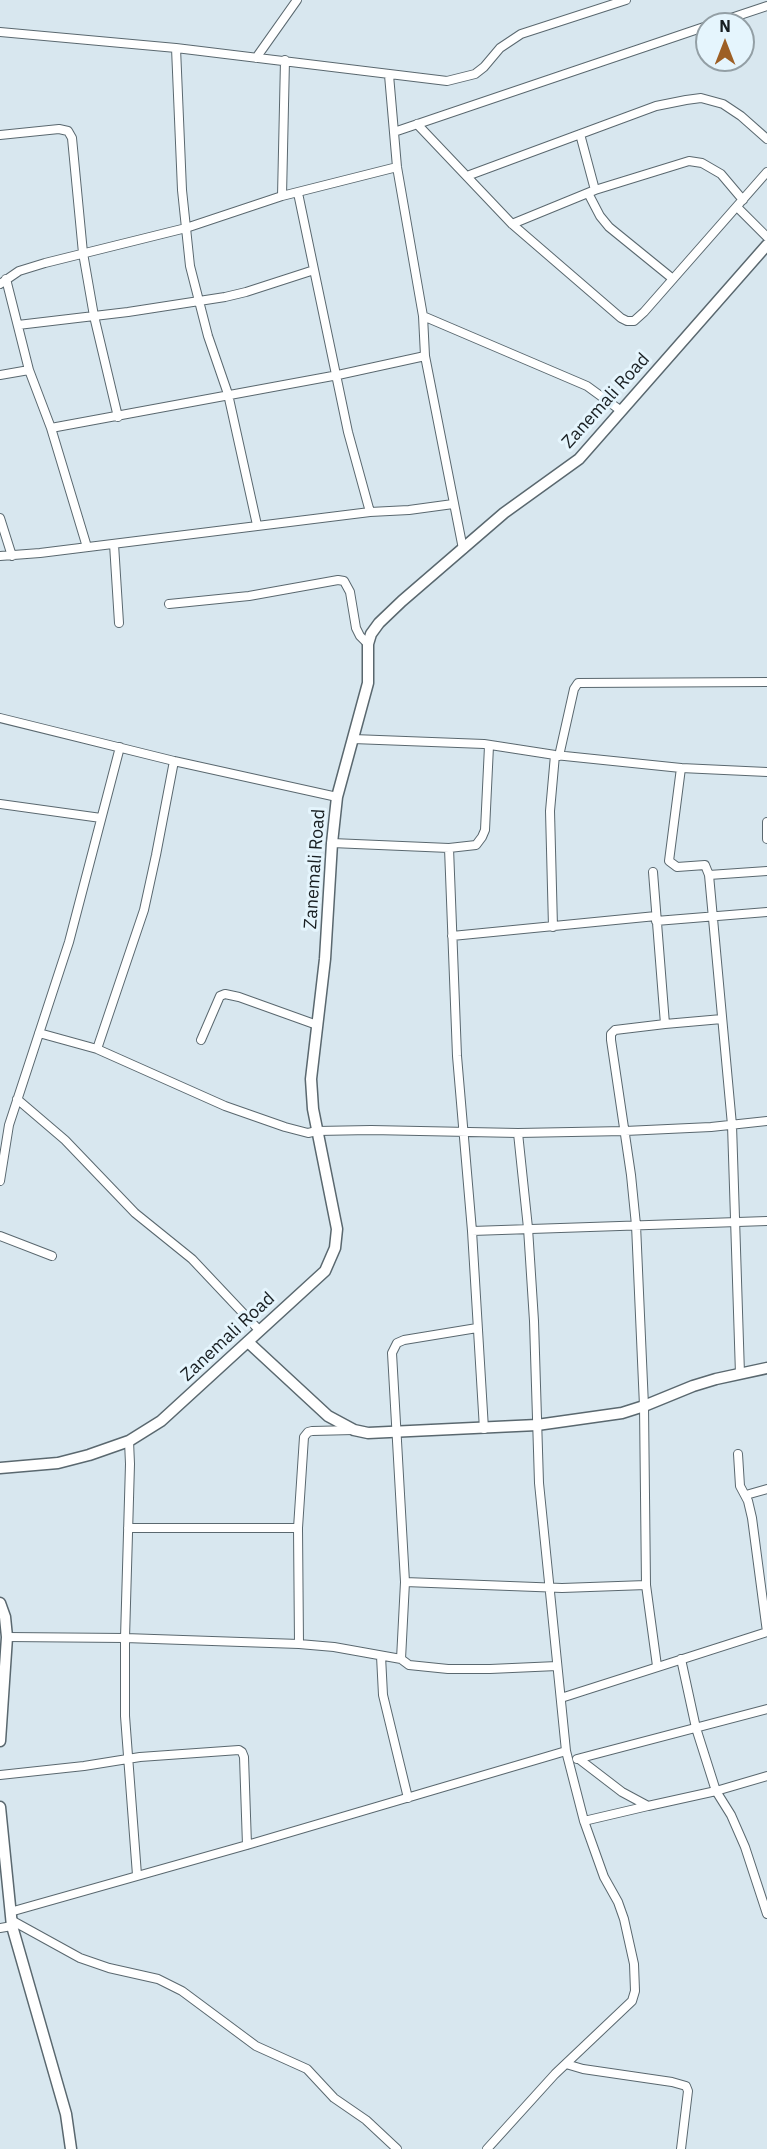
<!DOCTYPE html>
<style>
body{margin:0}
#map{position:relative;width:767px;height:2149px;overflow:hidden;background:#d8e7ef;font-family:"IBM Plex Sans",sans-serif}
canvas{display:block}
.north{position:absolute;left:695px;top:12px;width:60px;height:60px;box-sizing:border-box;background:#e5f5fd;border:2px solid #939fa5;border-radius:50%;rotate:0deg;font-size:16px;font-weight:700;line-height:24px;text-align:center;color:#181e21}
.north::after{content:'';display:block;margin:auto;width:21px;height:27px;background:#9d5f25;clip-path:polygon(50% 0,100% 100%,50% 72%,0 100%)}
</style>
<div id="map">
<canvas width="767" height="2149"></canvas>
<div class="north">N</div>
</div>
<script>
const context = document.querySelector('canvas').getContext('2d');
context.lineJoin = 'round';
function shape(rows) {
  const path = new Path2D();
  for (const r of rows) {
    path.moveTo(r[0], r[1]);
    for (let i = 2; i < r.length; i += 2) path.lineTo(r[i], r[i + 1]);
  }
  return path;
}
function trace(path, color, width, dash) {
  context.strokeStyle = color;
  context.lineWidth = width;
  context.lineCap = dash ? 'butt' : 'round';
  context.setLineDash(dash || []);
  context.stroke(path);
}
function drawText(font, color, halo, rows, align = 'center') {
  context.font = font + ' "IBM Plex Sans",sans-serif';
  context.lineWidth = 6;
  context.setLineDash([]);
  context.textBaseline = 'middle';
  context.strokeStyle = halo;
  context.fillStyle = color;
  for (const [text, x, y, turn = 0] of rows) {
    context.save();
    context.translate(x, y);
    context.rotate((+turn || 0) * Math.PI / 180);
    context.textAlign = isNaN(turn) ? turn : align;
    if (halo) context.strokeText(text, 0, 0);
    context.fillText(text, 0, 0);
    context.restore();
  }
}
const minor = shape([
 [713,24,767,6],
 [0,32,176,48,447,81,475,74,484,67,500,48,521,34,626,0],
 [176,48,182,190,190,266,208,336,228,394,257,525],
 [256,58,297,0],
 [389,75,397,167,423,316,587,386,620,410],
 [417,124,512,224,621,318,627,321,634,321,644,312,767,172],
 [394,132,707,26],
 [580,134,595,190],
 [0,135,59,129,68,131,72,138,83,253,94,316,118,417],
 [467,176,656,106,686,100,701,98,723,104,741,116,767,139],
 [298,193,348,432,370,512],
 [588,193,600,216,609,227,673,279],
 [282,196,285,60],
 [737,207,767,237],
 [512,224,595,190,689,161,702,163,721,174,743,200],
 [6,279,29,370,51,428,87,547],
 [0,284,19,271,45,263,186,228,282,196,397,167],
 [423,316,425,356,463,549],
 [18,325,128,312,225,297,246,292,314,270],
 [0,375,29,370],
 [51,428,338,375,425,356],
 [0,518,12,556],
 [114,544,119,623],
 [0,556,40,553,370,512,409,510,453,504],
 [169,604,249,596,338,580,344,581,350,592,356,628,360,636,368,644],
 [0,718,174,761,337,797],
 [353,739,484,744,555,755,681,768,767,772],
 [559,756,574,689,578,683,767,682],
 [681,768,669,861,677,867,705,865,709,875,732,1125,740,1374],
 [0,804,101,818],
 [767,822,767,839],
 [332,843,449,848,457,1056,472,1231,484,1429],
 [449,848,476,845,482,837,485,830,489,746],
 [653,872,665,1024,615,1030,611,1034,611,1040,631,1175,636,1225,644,1406,646,1585,657,1666],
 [709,875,767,871],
 [656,921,767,912],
 [553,927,550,811,555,755],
 [452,936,656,916],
 [665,1024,722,1019],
 [39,1033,97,1049,225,1106,285,1127,308,1133,317,1131,371,1130,518,1133,625,1131,711,1127,767,1121],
 [201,1040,220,996,225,994,239,997,317,1025],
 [97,1049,144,910,156,855,174,761],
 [17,1099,65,1140,135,1213,192,1259,259,1330],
 [0,1181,9,1125,69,942,120,747],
 [472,1231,767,1221],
 [0,1236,52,1256],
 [129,1441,130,1464,125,1638,125,1716,137,1875],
 [738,1454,740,1486,748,1501,752,1518,767,1632],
 [746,1495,767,1489],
 [128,1528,298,1528],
 [405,1582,562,1588,646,1585],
 [7,1637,125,1638,299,1644,334,1647,401,1659,409,1665,448,1669,490,1669,557,1666],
 [299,1644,298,1528,304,1437,308,1432,312,1431,354,1430],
 [381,1656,383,1695,408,1798],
 [401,1659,405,1582,392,1353,397,1343,404,1340,477,1328],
 [681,1659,696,1728,716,1791,731,1815,745,1847,767,1914],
 [561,1698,767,1632],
 [577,1759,767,1709],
 [579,1759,622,1792,648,1806,716,1791,767,1776],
 [0,1775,84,1766,140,1757,239,1750,242,1752,244,1757,247,1845],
 [584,1821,648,1806],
 [10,1912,247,1845,566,1751],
 [11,1920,80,1958,109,1968,158,1979,182,1991,256,2046,307,2069,334,2098,366,2120,397,2149],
 [0,1928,12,1926],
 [566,2064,583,2069,672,2082,686,2086,688,2091,681,2149],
 [487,2149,555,2074,632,2001,635,1991,634,1964,624,1919,618,1902,604,1877,584,1821,566,1751,539,1483,534,1321,528,1228,518,1133]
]);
const tertiary = shape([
 [248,1342,328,1416,354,1430,368,1433,537,1425,622,1413,644,1406,693,1386,716,1379,767,1368],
 [0,1468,58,1463,89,1455,129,1441,161,1421,325,1271,335,1248,337,1229,313,1109,311,1079,325,959,332,843,337,797,368,683,368,644,371,634,379,623,402,601,504,513,579,459,767,245],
 [0,1603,5,1617,7,1637,0,1741],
 [0,1807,12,1926,66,2114,71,2149]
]);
const streetNames = [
 ["Zanemali Road",606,401,-48],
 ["Zanemali Road",315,869,-86],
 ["Zanemali Road",228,1337,-43]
];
trace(minor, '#5a686f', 10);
trace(tertiary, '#5a686f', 13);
trace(minor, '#fff', 8);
trace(tertiary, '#fff', 10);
drawText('18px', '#181e21', '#e5f5fd', streetNames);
</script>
